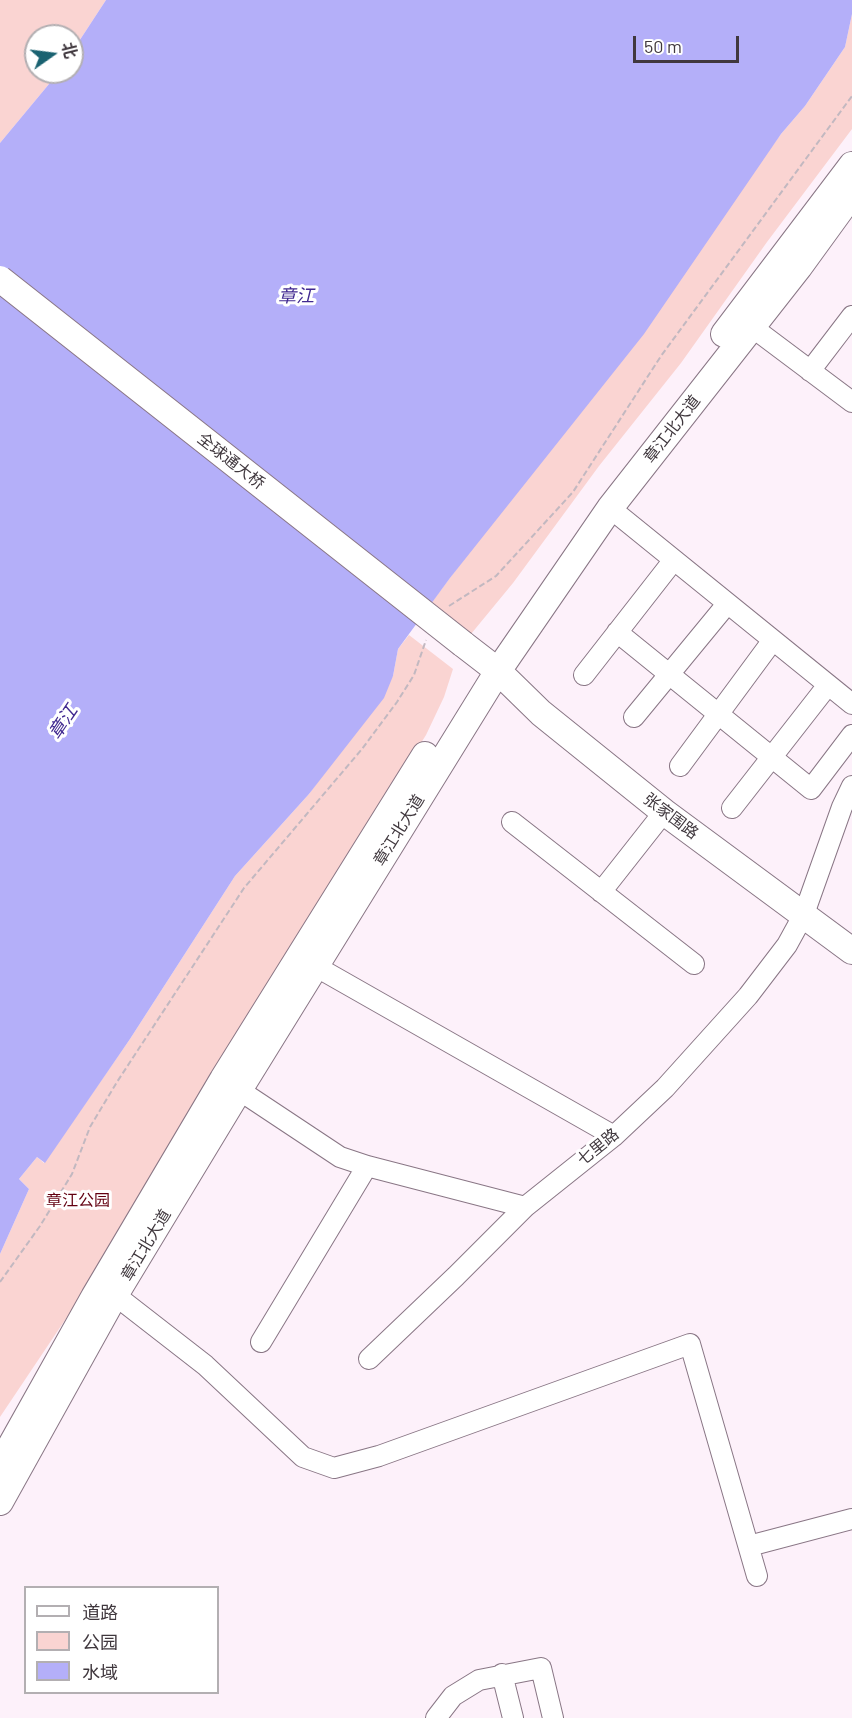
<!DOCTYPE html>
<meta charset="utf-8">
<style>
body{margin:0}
#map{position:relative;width:852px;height:1718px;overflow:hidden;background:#fdf1fa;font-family:Barlow,"Noto Sans SC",sans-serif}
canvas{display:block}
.legend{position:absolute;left:24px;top:1586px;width:195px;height:108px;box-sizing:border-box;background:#fff;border:2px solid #b3afb2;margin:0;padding:8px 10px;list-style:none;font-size:18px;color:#40383e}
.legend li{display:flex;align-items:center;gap:12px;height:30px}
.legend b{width:30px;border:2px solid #b3afb2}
.north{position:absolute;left:24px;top:24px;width:60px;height:60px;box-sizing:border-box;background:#fff;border:2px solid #b3afb2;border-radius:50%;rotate:76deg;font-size:16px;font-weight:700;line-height:24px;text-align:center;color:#40383e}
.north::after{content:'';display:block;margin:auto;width:21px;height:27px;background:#1a6271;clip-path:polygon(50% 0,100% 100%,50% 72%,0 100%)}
.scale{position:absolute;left:633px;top:36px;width:106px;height:27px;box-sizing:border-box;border:3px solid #40383e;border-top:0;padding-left:8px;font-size:18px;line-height:21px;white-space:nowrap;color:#40383e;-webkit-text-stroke:4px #fff;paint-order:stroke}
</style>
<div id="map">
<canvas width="852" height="1718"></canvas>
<ul class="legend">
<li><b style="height:8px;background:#fff"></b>道路</li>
<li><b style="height:16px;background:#fad4d2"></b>公园</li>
<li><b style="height:16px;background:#b4aff9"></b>水域</li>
</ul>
<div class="north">北</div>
<div class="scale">50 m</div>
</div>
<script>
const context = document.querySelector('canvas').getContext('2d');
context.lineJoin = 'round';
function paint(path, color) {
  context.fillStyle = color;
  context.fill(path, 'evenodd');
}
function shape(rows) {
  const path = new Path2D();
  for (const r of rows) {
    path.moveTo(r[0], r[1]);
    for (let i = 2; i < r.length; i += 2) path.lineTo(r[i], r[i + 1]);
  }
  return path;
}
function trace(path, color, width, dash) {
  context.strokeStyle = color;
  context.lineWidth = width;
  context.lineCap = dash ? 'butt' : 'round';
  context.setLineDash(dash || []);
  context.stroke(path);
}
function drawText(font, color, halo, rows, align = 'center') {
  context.font = font + ' Barlow,"Noto Sans SC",sans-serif';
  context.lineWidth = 6;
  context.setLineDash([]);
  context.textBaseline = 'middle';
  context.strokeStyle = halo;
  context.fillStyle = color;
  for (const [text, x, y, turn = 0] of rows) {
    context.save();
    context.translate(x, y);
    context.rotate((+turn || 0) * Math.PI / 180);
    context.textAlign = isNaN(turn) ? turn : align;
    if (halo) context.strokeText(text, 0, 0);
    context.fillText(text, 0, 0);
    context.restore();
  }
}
const green = shape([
 [0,0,106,0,72,52,72,36,36,36,36,72,59,72,0,143],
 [852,14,852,129,767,242,681,363,599,466,513,583,471,634,432,602,781,134,805,106,845,47],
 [409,635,453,669,444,697,426,735,220,1064,69,1314,0,1417,0,1254,29,1189,19,1179,37,1157,44,1163,130,1039,235,876,309,794,393,676,398,649]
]);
const water = shape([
 [106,0,852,0,852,14,845,47,805,106,781,134,644,334,450,578,398,649,393,676,384,698,309,794,235,876,130,1039,45,1163,37,1157,19,1179,29,1189,0,1254,0,143,59,72,72,72,72,52]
]);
const path = shape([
 [449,606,496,576,573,492,661,356,852,96],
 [0,1282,40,1226,72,1174,90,1127,117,1082,244,888,362,749,397,702,414,675,426,640]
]);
const minor = shape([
 [752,327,852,402],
 [810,371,852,316],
 [610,508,852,704],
 [617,632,811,789,852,735],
 [584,675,673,561],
 [634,717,727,604],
 [680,766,773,640],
 [732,808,828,685],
 [512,822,694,964],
 [601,892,664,812],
 [315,966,614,1136],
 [239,1090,340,1157,367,1166,525,1207],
 [115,1295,205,1365,303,1457,334,1468,379,1456,690,1344,757,1576],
 [261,1342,367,1166],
 [369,1359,456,1276,525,1207,614,1136,665,1088,748,996,787,945,804,914,842,807,852,786],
 [749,1546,852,1519],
 [502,1674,513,1718],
 [436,1718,453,1696,479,1680,541,1668,553,1718]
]);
const major = shape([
 [724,334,852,165],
 [463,644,498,671,541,713,664,812,852,951],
 [0,1465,94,1297,223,1079,425,755],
 [0,1502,115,1295,239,1090,498,671,610,508,799,267,852,194]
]);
const majorBridge = shape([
 [0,279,463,644]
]);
const streetNames = [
 ["章江北大道",672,429,-52],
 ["全球通大桥",231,461,38],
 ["张家围路",671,816,37],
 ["章江北大道",399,830,-58],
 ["七里路",598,1147,-39],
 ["章江北大道",146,1245,-59]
];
const parkNames = [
 ["章江公园",78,1201]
];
const waterNames = [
 ["章江",296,296],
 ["章江",63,722,-56]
];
paint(green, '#fad4d2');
paint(water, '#b4aff9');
trace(minor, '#897685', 22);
trace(major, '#897685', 28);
trace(path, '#c2b8c0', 2, [6, 3]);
trace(minor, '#fff', 20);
trace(major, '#fff', 26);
trace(majorBridge, '#897685', 28, []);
trace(majorBridge, '#fff', 26);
drawText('16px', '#40383e', '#fff', streetNames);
drawText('16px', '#630011', '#fff', parkNames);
drawText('italic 18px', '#412990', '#fff', waterNames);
</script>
